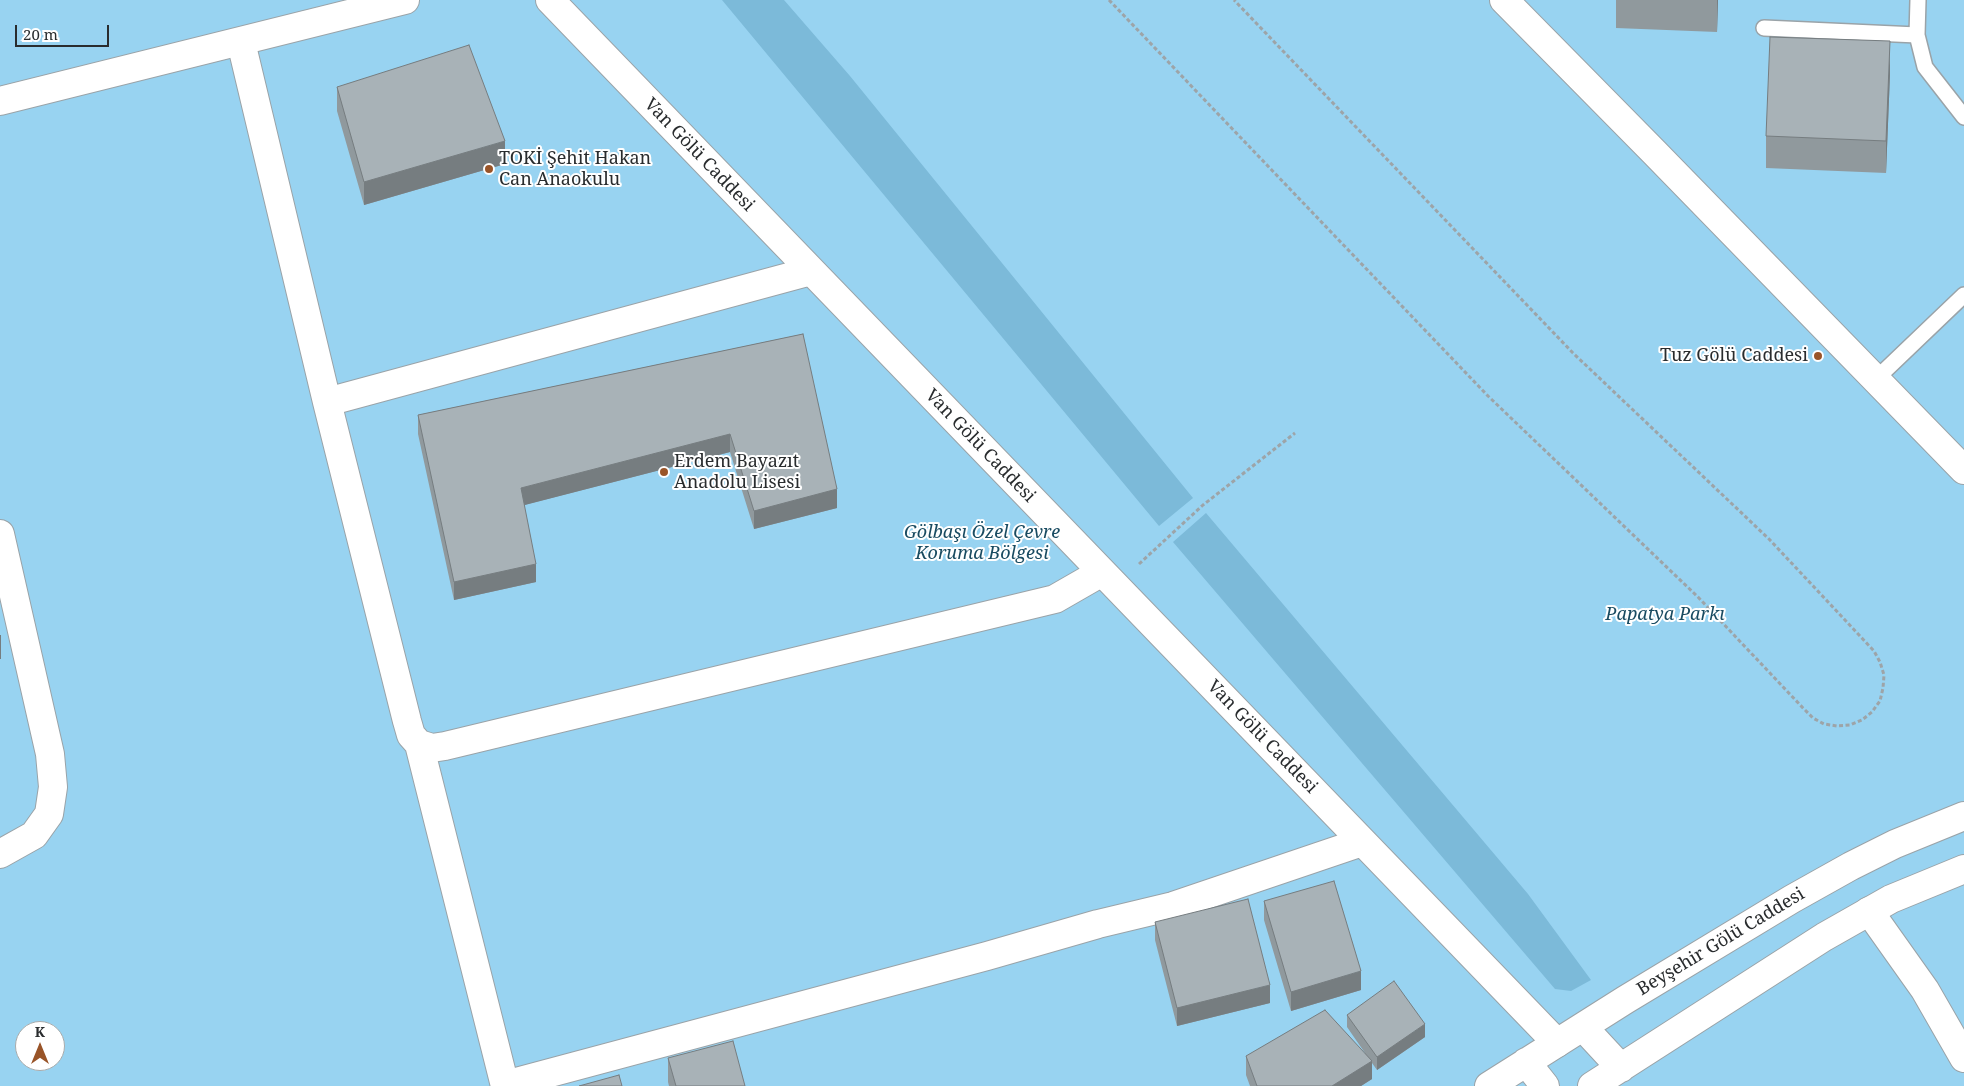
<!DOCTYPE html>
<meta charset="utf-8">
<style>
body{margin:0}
#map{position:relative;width:1964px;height:1086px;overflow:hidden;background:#d8e2e7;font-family:"Noto Serif",serif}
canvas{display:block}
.north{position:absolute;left:15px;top:1021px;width:50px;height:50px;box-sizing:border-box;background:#fff;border:1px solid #a9abab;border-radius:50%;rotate:0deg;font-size:14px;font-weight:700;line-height:20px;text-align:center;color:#292c2e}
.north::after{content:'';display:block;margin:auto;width:18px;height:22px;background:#995428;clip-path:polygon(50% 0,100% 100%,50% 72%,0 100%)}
.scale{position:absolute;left:15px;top:25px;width:94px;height:22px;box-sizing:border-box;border:2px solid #292c2e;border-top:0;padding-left:6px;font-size:15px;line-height:18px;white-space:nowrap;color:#292c2e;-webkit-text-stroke:4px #fff;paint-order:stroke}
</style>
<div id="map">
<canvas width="1964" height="1086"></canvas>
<div class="north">K</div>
<div class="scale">20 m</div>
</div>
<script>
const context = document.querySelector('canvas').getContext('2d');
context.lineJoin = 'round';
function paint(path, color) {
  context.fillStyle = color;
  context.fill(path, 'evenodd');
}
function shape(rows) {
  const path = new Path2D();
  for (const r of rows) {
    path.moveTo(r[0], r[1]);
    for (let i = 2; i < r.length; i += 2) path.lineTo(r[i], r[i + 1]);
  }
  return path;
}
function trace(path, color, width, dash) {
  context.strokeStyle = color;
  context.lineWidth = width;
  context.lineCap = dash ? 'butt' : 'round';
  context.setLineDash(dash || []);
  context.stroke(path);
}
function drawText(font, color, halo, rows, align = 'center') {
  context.font = font + ' "Noto Serif",serif';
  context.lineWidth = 4;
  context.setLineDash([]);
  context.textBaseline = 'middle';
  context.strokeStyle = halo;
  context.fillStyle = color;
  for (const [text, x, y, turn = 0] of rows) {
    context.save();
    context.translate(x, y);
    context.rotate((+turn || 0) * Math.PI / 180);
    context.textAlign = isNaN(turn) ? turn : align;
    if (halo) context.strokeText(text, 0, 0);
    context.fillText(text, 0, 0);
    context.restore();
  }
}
const green = shape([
 [0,0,1964,0,1964,1086,0,1086],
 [25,1031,55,1031,55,1061,25,1061]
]);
const forest = shape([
 [722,0,784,0,850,76,1193,498,1159,526],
 [1206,513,1528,894,1591,980,1571,991,1555,989,1173,542]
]);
const path = shape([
 [1109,0,1488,396,1698,597,1803,708,1813,718,1824,724,1837,726,1850,725,1862,720,1872,712,1880,701,1883,688,1884,675,1880,662,1874,651,1769,539,1573,353,1234,0],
 [1139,564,1203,505,1295,433]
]);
const lane = shape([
 [1918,0,1917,35,1925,67,1964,117],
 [1764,28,1917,35],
 [1875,380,1964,295]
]);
const street = shape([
 [550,0,1557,1043],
 [241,42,327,402,407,721,411,735,419,744,505,1086],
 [327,402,811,271],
 [0,534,50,754,53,787,49,814,34,835,0,854],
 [419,744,432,748,445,746,1055,599,1102,572],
 [1869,911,1925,990,1964,1058],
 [505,1085,987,956,1098,924,1173,906,1362,842]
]);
const secondary = shape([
 [1504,0,1654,152,1964,470],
 [0,101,405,0],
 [1583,1027,1621,1068],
 [1526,1062,1545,1086],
 [1489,1086,1625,1000,1792,899,1851,866,1895,844,1964,816],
 [1592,1086,1824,937,1891,899,1964,869]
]);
const wall = shape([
 [1616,0,1718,0,1717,32,1616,28],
 [1890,74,1886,173,1766,168,1766,136],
 [337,87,505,164,364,205,337,111],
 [803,334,837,508,754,529,730,452,524,505,536,582,454,600,418,434,418,415],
 [1264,901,1361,990,1291,1011,1264,920],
 [1155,922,1270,1003,1177,1026,1155,940],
 [1347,1015,1425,1037,1377,1070,1372,1063,1372,1079,1361,1086,1250,1086,1246,1075,1246,1056,1365,1053,1347,1027],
 [668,1058,745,1086,669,1086,668,1082]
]);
const shadedWall = shape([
 [1717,0,1718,0,1717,32],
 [1890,41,1890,74,1886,173,1886,141],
 [505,141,505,164,364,205,364,182],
 [730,434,730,452,521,506,521,488],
 [837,489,837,508,754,529,754,511],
 [536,564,536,582,454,600,454,582],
 [0,635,1,635,1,659,0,659],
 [1361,971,1361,990,1291,1011,1291,992],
 [1270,985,1270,1003,1177,1026,1177,1008],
 [1425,1024,1425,1037,1377,1070,1377,1057],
 [1372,1061,1372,1079,1361,1086,1332,1086]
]);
const building = shape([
 [1770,37,1890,41,1886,141,1766,136,1770,37],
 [469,45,505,141,364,182,337,87,469,45],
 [803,334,837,489,754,511,730,434,521,488,536,564,454,582,418,415,803,334],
 [1334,881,1361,971,1291,992,1264,901,1334,881],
 [1248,899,1270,985,1177,1008,1155,922,1248,899],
 [1394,981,1425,1024,1377,1057,1347,1015,1394,981],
 [1325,1010,1372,1061,1332,1086,1257,1086,1246,1056,1325,1010],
 [733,1041,745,1086,676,1086,668,1058,733,1041],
 [619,1075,622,1086,579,1086,619,1075]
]);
const markers = [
 [489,169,5,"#995428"],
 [1818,356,5,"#995428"],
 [664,472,5,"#995428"]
];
const streetNames = [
 ["Van Gölü Caddesi",699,155,46],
 ["Van Gölü Caddesi",980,446,46],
 ["Van Gölü Caddesi",1262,737,46],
 ["Beyşehir Gölü Caddesi",1721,942,-31]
];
const poiNames = [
 ["TOKİ Şehit Hakan",499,159],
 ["Can Anaokulu",499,180],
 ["Tuz Gölü Caddesi",1808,356,"right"],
 ["Erdem Bayazıt",674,462],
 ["Anadolu Lisesi",674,483]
];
const parkNames = [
 ["Gölbaşı Özel Çevre",982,533],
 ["Koruma Bölgesi",982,554],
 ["Papatya Parkı",1665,615]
];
paint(green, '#98d3f1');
paint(forest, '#7cbad9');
trace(lane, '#9aa3a8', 18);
trace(street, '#9aa3a8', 30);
trace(secondary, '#9aa3a8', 30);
trace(path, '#9da4a8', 3, [4, 2.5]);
trace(lane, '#fff', 15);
trace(street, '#fff', 28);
trace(secondary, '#fff', 28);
paint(wall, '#90999d');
paint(shadedWall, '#767d80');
paint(building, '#a8b2b7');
trace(building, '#767d80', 1);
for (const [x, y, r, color] of markers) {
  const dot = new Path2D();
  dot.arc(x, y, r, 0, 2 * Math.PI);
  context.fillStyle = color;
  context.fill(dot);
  trace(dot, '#fff', 2);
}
drawText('18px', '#292c2e', '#fff', streetNames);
drawText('18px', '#292c2e', '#fff', poiNames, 'left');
drawText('italic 18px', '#194b61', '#fff', parkNames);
</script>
